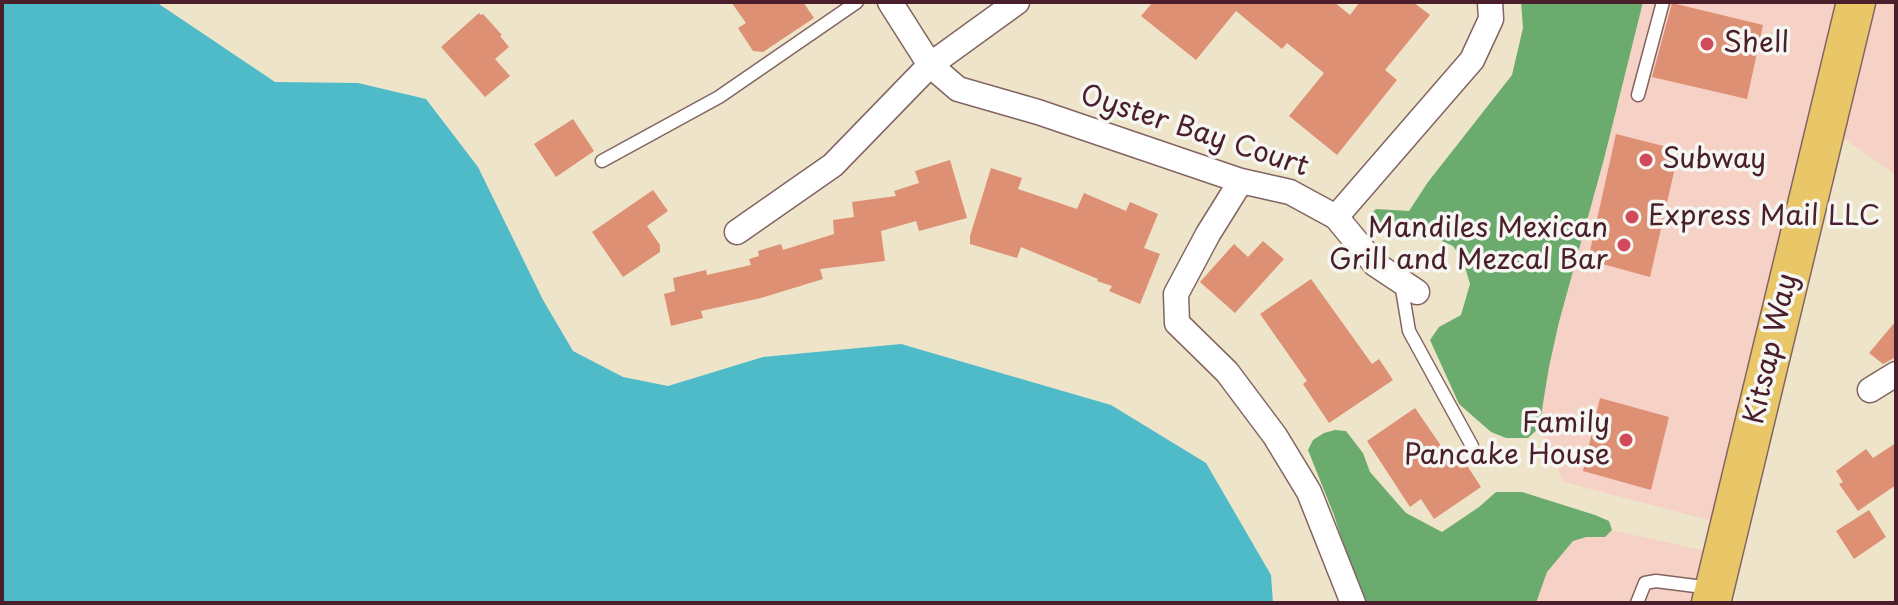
<!DOCTYPE html>
<style>
body{margin:0}
#map{position:relative;width:1898px;height:605px;overflow:hidden;background:#eee4c9;font-family:"Playpen Sans",sans-serif}
canvas{display:block}
.frame{position:absolute;inset:0;border:4px solid #4a1f2b;pointer-events:none}
</style>
<div id="map">
<canvas width="1898" height="605"></canvas>
<div class="frame"></div>
</div>
<script>
const context = document.querySelector('canvas').getContext('2d');
context.lineJoin = 'round';
function paint(path, color) {
  context.fillStyle = color;
  context.fill(path, 'evenodd');
}
function shape(rows) {
  const path = new Path2D();
  for (const r of rows) {
    path.moveTo(r[0], r[1]);
    for (let i = 2; i < r.length; i += 2) path.lineTo(r[i], r[i + 1]);
  }
  return path;
}
function trace(path, color, width, dash) {
  context.strokeStyle = color;
  context.lineWidth = width;
  context.lineCap = dash ? 'butt' : 'round';
  context.setLineDash(dash || []);
  context.stroke(path);
}
function drawText(font, color, halo, rows, align = 'center') {
  context.font = font + ' "Playpen Sans",sans-serif';
  context.lineWidth = 7;
  context.setLineDash([]);
  context.textBaseline = 'middle';
  context.strokeStyle = halo;
  context.fillStyle = color;
  for (const [text, x, y, turn = 0] of rows) {
    context.save();
    context.translate(x, y);
    context.rotate((+turn || 0) * Math.PI / 180);
    context.textAlign = isNaN(turn) ? turn : align;
    if (halo) context.strokeText(text, 0, 0);
    context.fillText(text, 0, 0);
    context.restore();
  }
}
const built = shape([
 [1643,2,1849,2,1724,524,1564,482,1539,428,1549,367,1559,322,1604,159],
 [1861,2,1896,2,1896,177,1893,173,1830,129],
 [1565,520,1720,554,1706,603,1536,603]
]);
const forest = shape([
 [1521,2,1643,2,1604,159,1559,322,1549,367,1539,428,1528,438,1506,438,1491,432,1459,404,1430,340,1439,327,1461,315,1470,284,1463,260,1453,246,1425,233,1401,232,1373,225,1371,214,1376,209,1409,211,1428,182,1512,75,1523,28],
 [1335,430,1346,431,1363,453,1370,472,1406,513,1442,532,1479,507,1496,492,1522,492,1595,515,1609,521,1612,530,1605,537,1586,537,1573,541,1547,572,1536,603,1362,603,1334,515,1308,450,1313,440,1324,433]
]);
const water = shape([
 [2,2,156,2,275,82,358,83,426,99,478,167,543,300,573,351,623,377,668,386,763,357,901,344,1111,405,1206,463,1271,575,1273,603,2,603]
]);
const building = shape([
 [731,2,803,2,814,18,763,52,753,51,738,28,746,23],
 [1153,2,1334,2,1350,15,1360,2,1413,2,1430,15,1385,70,1397,80,1337,155,1289,116,1324,73,1287,43,1282,49,1236,11,1196,60,1141,16],
 [1672,3,1763,25,1747,99,1652,77],
 [479,13,481,15,483,14,502,35,500,36,509,47,495,59,510,76,485,97,441,47],
 [573,119,594,151,556,177,534,144],
 [1616,134,1679,150,1650,277,1588,260],
 [950,160,967,218,919,231,916,221,881,231,885,261,820,269,823,279,761,298,701,311,703,318,671,326,664,294,675,291,673,278,706,270,707,275,751,265,749,259,759,256,758,251,781,244,783,250,834,234,833,220,854,217,852,202,896,196,894,191,919,183,915,171],
 [991,168,1022,178,1018,189,1077,209,1084,193,1126,211,1130,202,1158,214,1144,248,1160,254,1140,304,1109,291,1112,286,1097,281,1098,279,1021,247,1017,258,970,244,970,236],
 [653,190,668,211,647,226,660,245,660,252,623,277,592,232],
 [1263,241,1284,259,1235,313,1200,282,1234,244,1248,257],
 [1311,279,1372,364,1379,359,1393,380,1329,423,1303,384,1307,381,1260,314],
 [1896,321,1896,357,1883,364,1869,353],
 [1600,398,1669,417,1651,490,1583,471],
 [1415,408,1446,453,1449,451,1460,468,1466,464,1481,487,1434,519,1421,499,1410,507,1367,441],
 [1896,443,1896,485,1858,511,1839,484,1843,482,1836,471,1866,449,1873,458],
 [1869,510,1886,537,1854,559,1836,531]
]);
const lane = shape([
 [1638,95,1663,2],
 [602,161,719,97,857,2],
 [1401,283,1409,331,1472,446],
 [1637,603,1645,583,1656,581,1711,588]
]);
const street = shape([
 [890,2,930,65,958,89,1038,112,1241,181,1290,192,1336,217,1375,264,1417,292],
 [1241,181,1208,234,1176,294,1177,323,1227,372,1275,436,1309,492,1353,603],
 [1336,217,1472,60,1491,19,1490,2],
 [737,232,833,165,930,65,1017,2],
 [1870,390,1896,374]
]);
const primary = shape([
 [1711,603,1856,2]
]);
const markers = [
 [1707,44,8,"#d1495b"],
 [1646,160,8,"#d1495b"],
 [1632,217,8,"#d1495b"],
 [1624,245,8,"#d1495b"],
 [1626,440,8,"#d1495b"]
];
const poiNames = [
 ["Shell",1723,44],
 ["Subway",1662,160],
 ["Express Mail LLC",1648,217],
 ["Mandiles Mexican",1608,229,"right"],
 ["Grill and Mezcal Bar",1608,261,"right"],
 ["Family",1610,424,"right"],
 ["Pancake House",1610,456,"right"]
];
const streetNames = [
 ["Oyster Bay Court",1194,132,18],
 ["Kitsap Way",1772,349,-77]
];
paint(built, '#f6d1c5');
paint(forest, '#6bac6e');
paint(water, '#4fbbc9');
paint(building, '#dd9073');
trace(lane, '#836462', 15);
trace(street, '#836462', 27);
trace(primary, '#836462', 41);
trace(lane, '#fff', 12);
trace(street, '#fff', 24);
trace(primary, '#e9c769', 38);
for (const [x, y, r, color] of markers) {
  const dot = new Path2D();
  dot.arc(x, y, r, 0, 2 * Math.PI);
  context.fillStyle = color;
  context.fill(dot);
  trace(dot, '#f6f6f2', 3);
}
drawText('28px', '#4a1f2b', '#f6f6f2', poiNames, 'left');
drawText('28px', '#4a1f2b', '#f6f6f2', streetNames);
</script>
